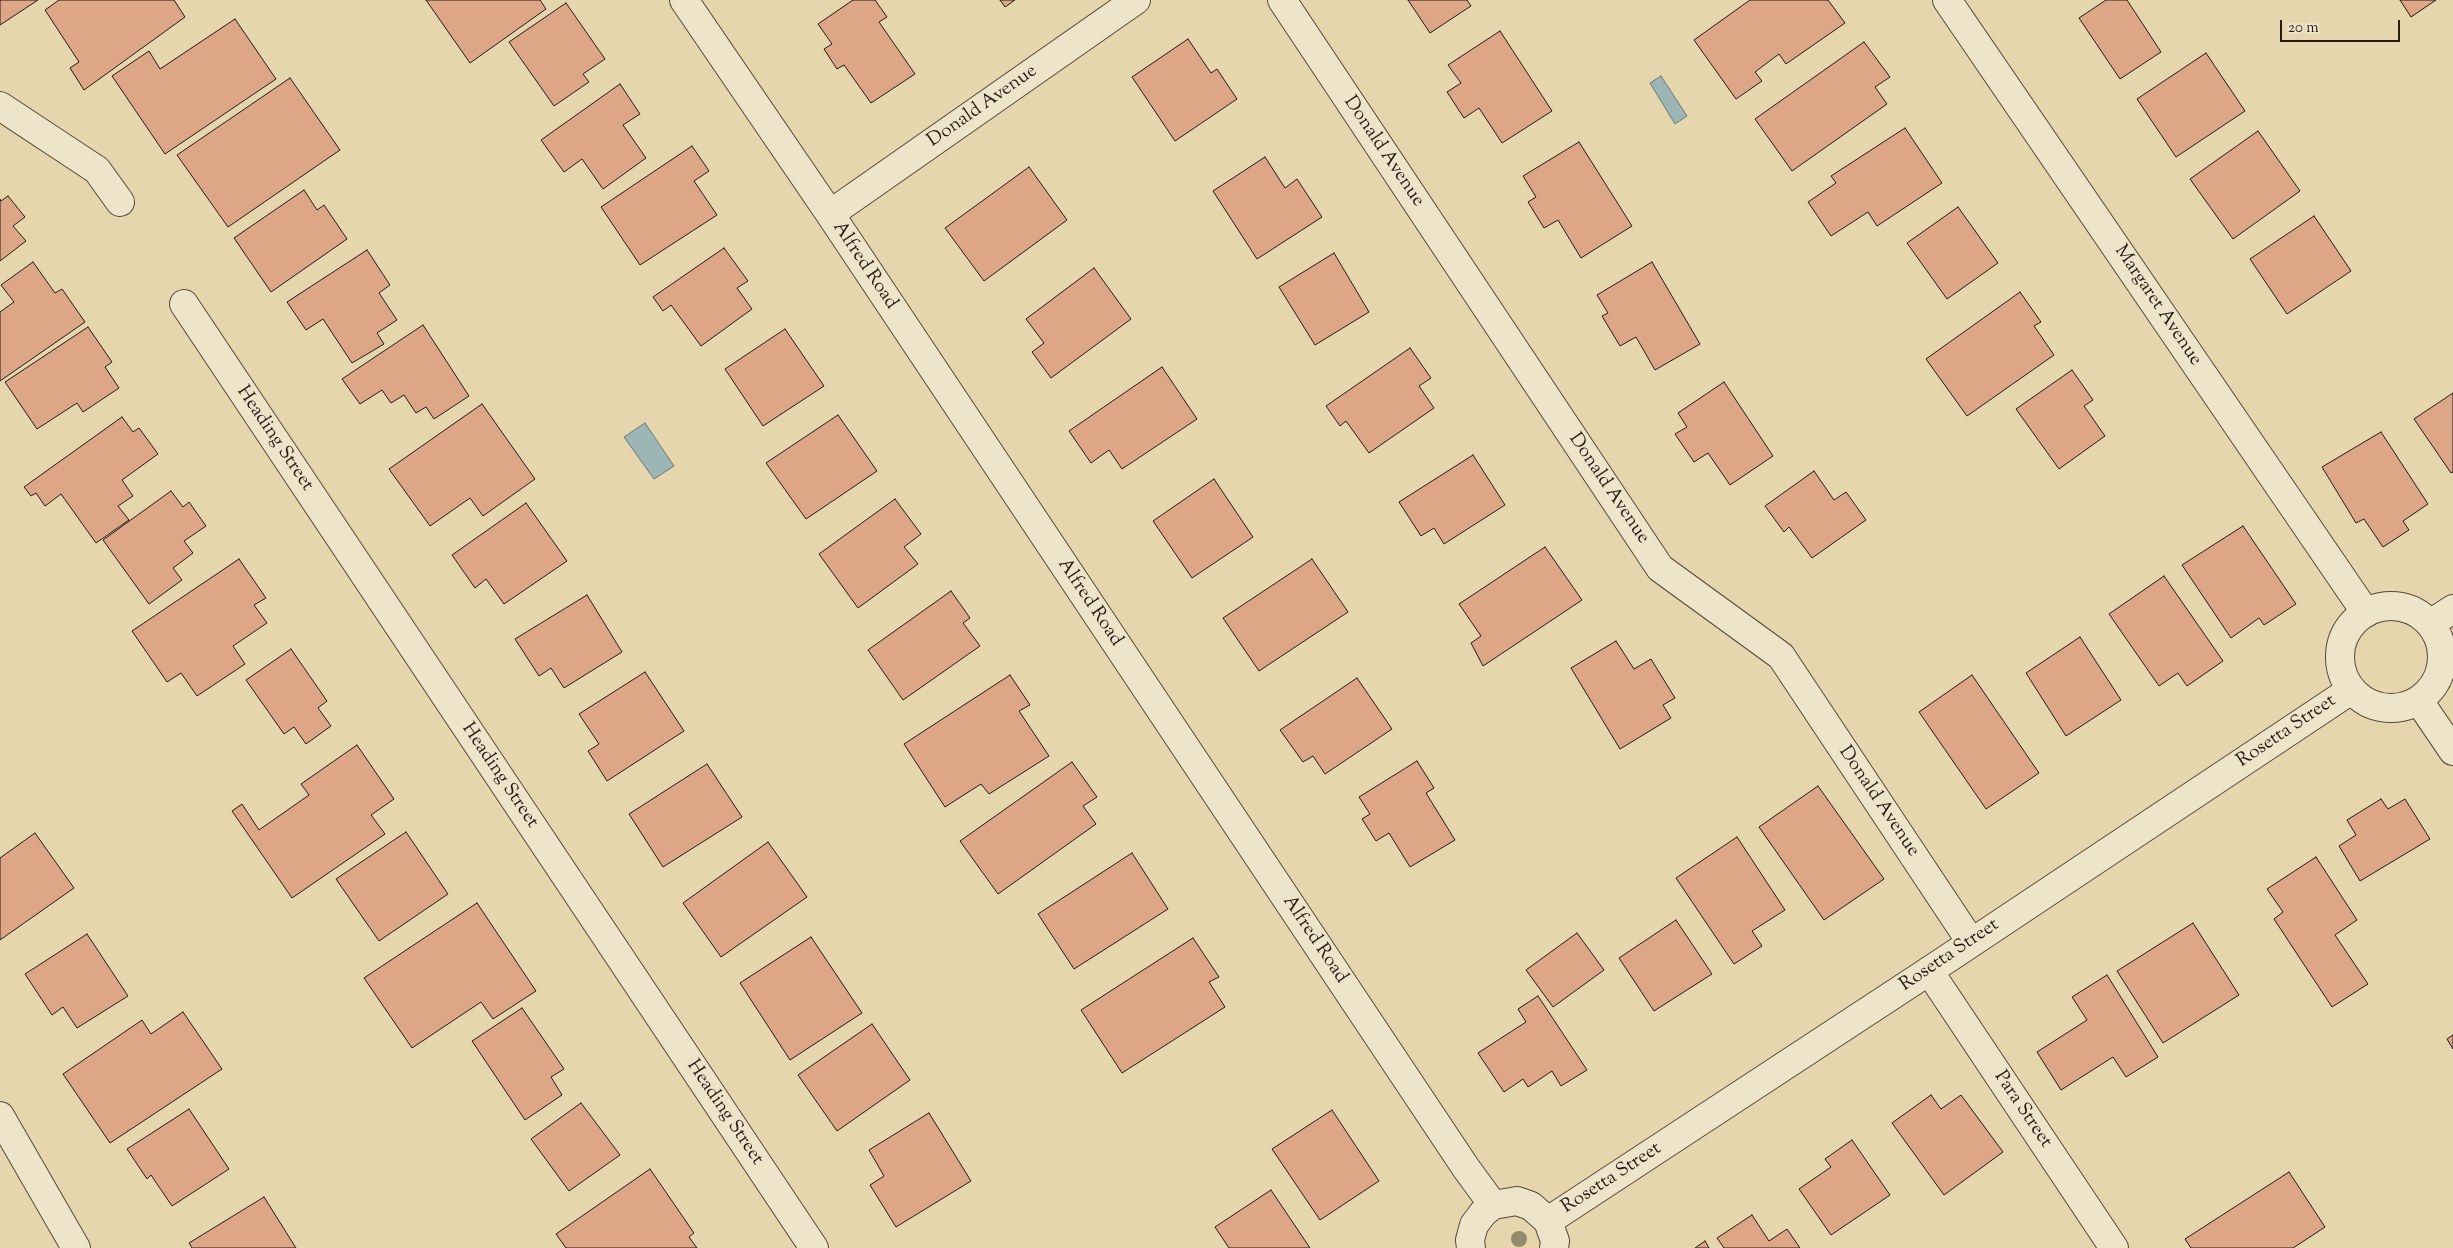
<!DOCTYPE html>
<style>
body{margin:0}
#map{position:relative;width:2453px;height:1248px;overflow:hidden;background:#e5d6ad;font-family:"Sorts Mill Goudy",serif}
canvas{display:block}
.scale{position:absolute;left:2280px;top:20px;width:120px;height:22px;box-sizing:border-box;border:2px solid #261a15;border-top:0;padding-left:6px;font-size:15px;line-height:18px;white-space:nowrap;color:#261a15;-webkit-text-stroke:4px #eee4ca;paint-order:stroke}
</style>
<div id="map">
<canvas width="2453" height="1248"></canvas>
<div class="scale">20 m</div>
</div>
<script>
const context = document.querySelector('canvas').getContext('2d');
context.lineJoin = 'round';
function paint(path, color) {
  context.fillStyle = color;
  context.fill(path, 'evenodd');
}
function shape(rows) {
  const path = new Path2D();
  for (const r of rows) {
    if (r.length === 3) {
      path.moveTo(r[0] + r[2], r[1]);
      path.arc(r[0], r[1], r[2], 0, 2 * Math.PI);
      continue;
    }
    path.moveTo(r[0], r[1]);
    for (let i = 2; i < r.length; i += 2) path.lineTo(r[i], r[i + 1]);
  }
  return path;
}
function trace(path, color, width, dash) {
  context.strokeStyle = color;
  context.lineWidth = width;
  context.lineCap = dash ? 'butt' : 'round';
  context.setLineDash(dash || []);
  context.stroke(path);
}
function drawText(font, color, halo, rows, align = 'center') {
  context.font = font + ' "Sorts Mill Goudy",serif';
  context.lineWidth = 4;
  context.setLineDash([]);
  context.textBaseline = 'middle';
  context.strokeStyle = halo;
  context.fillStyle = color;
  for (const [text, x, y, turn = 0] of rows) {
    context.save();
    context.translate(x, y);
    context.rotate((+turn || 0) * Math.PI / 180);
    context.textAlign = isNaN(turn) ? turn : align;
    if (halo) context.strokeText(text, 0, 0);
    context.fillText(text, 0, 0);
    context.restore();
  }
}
const water = shape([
 [1661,76,1687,116,1675,124,1650,83,1661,76],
 [645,423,674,466,654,479,624,437,645,423]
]);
const building = shape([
 [0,0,38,0,0,25,0,0],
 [59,0,174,0,185,17,84,90,70,68,79,62,45,10,59,0],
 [426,0,540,0,546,9,470,63,426,0],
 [853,0,875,0,887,17,879,22,915,74,871,103,844,65,837,69,824,49,832,44,818,24,853,0],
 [1000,0,1015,0,1005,7,1000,0],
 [1408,0,1467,0,1471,6,1430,33,1408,0],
 [1750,0,1828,0,1845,23,1786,64,1779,54,1755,72,1762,81,1736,99,1694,40,1750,0],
 [2106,0,2127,0,2161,52,2120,79,2079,18,2106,0],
 [2400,0,2436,0,2411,17,2400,0],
 [566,3,605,59,583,74,589,82,554,106,509,42,566,3],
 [235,19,276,79,165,154,112,76,149,51,160,69,235,19],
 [1500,31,1552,111,1502,143,1479,108,1464,118,1447,92,1461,83,1448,65,1500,31],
 [1188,39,1211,73,1217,69,1237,99,1175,141,1132,77,1188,39],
 [1864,42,1890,77,1875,87,1887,104,1792,171,1755,119,1864,42],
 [2206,53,2245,111,2176,157,2137,99,2206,53],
 [290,78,340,150,228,227,177,155,290,78],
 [620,84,640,114,623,125,646,158,603,189,582,159,564,172,541,140,620,84],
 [1905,128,1942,183,1877,226,1868,212,1831,236,1808,202,1836,183,1831,176,1905,128],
 [2258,131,2300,191,2233,239,2190,179,2258,131],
 [1579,142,1632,226,1581,258,1558,220,1544,228,1528,202,1536,197,1523,176,1579,142],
 [692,146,709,171,694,181,717,215,640,265,601,207,692,146],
 [1265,157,1285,188,1297,179,1322,217,1257,259,1213,191,1265,157],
 [1029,167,1067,220,984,281,945,228,1029,167],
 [304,190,317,210,324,205,347,239,271,292,234,238,304,190],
 [8,196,25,217,13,226,26,241,0,261,0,199,1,201,8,196],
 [1958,207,1998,263,1947,299,1907,243,1958,207],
 [2314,216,2351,271,2287,314,2250,259,2314,216],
 [724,248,748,281,737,288,752,309,701,346,671,305,663,311,653,297,724,248],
 [367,250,390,285,379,293,397,320,377,333,384,344,352,363,323,319,306,330,287,302,367,250],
 [1334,253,1369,312,1315,345,1279,287,1334,253],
 [33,262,55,293,62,289,85,322,0,381,0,312,14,302,1,285,33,262],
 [1652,262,1700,344,1655,370,1636,337,1620,346,1602,316,1608,313,1597,295,1652,262],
 [1094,268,1131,319,1051,378,1032,352,1044,343,1026,319,1094,268],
 [2020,292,2041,322,2034,326,2054,355,1967,416,1926,359,2020,292],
 [423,325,469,396,434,419,426,407,416,413,404,395,391,403,382,390,360,404,342,379,423,325],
 [88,327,112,362,105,367,119,388,83,412,77,403,37,429,5,382,88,327],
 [785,329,824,386,763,426,725,369,785,329],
 [1410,348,1431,378,1419,386,1434,408,1369,453,1346,421,1340,426,1326,406,1410,348],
 [1162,367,1197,419,1122,469,1109,450,1091,463,1069,431,1162,367],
 [2072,370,2093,400,2084,406,2105,436,2059,469,2016,409,2072,370],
 [1724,382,1773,456,1730,485,1708,453,1694,462,1675,434,1687,427,1678,413,1724,382],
 [2453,393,2453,472,2451,473,2414,419,2453,393],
 [482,404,535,479,483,516,470,498,430,526,389,469,482,404],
 [838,415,877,471,806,519,766,463,838,415],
 [122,417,133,432,139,428,158,454,122,480,133,496,118,506,129,520,96,543,61,494,45,506,36,493,31,496,24,487,122,417],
 [2381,432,2428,504,2403,521,2409,530,2383,547,2364,519,2356,523,2322,467,2381,432],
 [1473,455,1505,505,1444,544,1434,528,1421,536,1399,502,1473,455],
 [1814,471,1834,500,1846,492,1866,520,1812,558,1789,527,1784,532,1765,506,1814,471],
 [1214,479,1253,537,1192,578,1153,521,1214,479],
 [171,491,183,507,189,502,206,526,184,541,193,553,173,568,182,580,149,604,103,540,171,491],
 [895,499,921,534,904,547,918,564,858,608,819,554,895,499],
 [526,503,567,561,504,604,486,579,475,588,452,555,526,503],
 [2243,526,2296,604,2264,625,2259,618,2231,638,2182,565,2243,526],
 [1545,547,1582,600,1483,666,1471,643,1481,636,1459,604,1545,547],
 [239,559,266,598,254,605,267,623,233,646,245,664,197,696,181,673,167,682,132,631,239,559],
 [1312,559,1348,612,1259,671,1223,618,1312,559],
 [2164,576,2223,661,2187,686,2178,673,2159,686,2109,614,2164,576],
 [951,591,970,618,963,623,980,646,903,700,868,650,951,591],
 [587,595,622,652,564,688,551,668,539,676,515,639,587,595],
 [2080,637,2121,700,2066,736,2026,673,2080,637],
 [1616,641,1634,669,1651,659,1675,698,1663,705,1671,718,1620,749,1571,668,1616,641],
 [291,649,327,701,318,708,331,726,306,744,294,727,284,734,246,680,291,649],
 [645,672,684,731,607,781,588,751,599,744,579,714,645,672],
 [1010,675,1030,705,1019,711,1049,756,989,794,981,784,945,807,904,744,1010,675],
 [1972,675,2039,773,1986,809,1919,712,1972,675],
 [1357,678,1392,729,1325,774,1313,756,1303,762,1280,730,1357,678],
 [357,745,394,799,371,815,385,834,292,898,232,811,242,804,259,830,309,795,301,784,357,745],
 [1417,761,1434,788,1426,793,1455,840,1410,867,1389,833,1376,841,1362,819,1370,814,1359,797,1417,761],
 [1072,762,1097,797,1083,806,1096,824,998,894,960,841,1072,762],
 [707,764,742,817,663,867,629,814,707,764],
 [1818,786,1884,879,1824,920,1759,827,1818,786],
 [2381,799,2388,809,2405,799,2430,839,2360,881,2339,846,2356,835,2347,820,2381,799],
 [406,832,448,894,379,941,336,879,406,832],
 [35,833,74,888,0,940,0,858,35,833],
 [1737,837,1785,910,1752,931,1762,946,1734,964,1676,878,1737,837],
 [768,842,807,897,721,957,683,903,768,842],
 [1132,853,1168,909,1074,969,1038,914,1132,853],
 [2316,857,2357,920,2335,935,2368,984,2332,1007,2274,919,2283,912,2267,889,2316,857],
 [477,903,536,991,493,1019,481,1002,412,1048,364,978,477,903],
 [1676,920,1712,974,1654,1011,1619,958,1676,920],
 [2193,923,2239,995,2163,1043,2117,971,2193,923],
 [1577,933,1604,970,1553,1007,1526,970,1577,933],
 [87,934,128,996,77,1028,63,1007,52,1015,25,974,87,934],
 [811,937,862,1013,790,1060,740,983,811,937],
 [1193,938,1219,977,1209,982,1225,1007,1122,1073,1081,1010,1193,938],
 [2107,975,2158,1057,2126,1077,2113,1057,2061,1090,2037,1052,2087,1020,2072,997,2107,975],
 [1538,996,1587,1070,1561,1086,1552,1071,1528,1087,1523,1079,1504,1092,1478,1053,1526,1022,1518,1009,1538,996],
 [522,1008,564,1069,551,1077,562,1095,525,1120,472,1041,522,1008],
 [183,1012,222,1069,110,1143,63,1074,142,1020,151,1034,183,1012],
 [872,1024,910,1080,837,1131,798,1075,872,1024],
 [2453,1035,2453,1049,2447,1039,2453,1035],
 [1931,1095,1941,1109,1961,1095,2003,1152,1944,1195,1892,1123,1931,1095],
 [581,1103,620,1155,569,1191,531,1139,581,1103],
 [189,1109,229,1169,172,1206,151,1175,147,1179,127,1149,189,1109],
 [1332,1110,1379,1181,1320,1220,1272,1149,1332,1110],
 [929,1113,971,1181,896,1227,870,1185,884,1176,869,1150,929,1113],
 [1852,1140,1890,1195,1831,1235,1799,1189,1831,1167,1825,1159,1852,1140],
 [650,1169,694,1233,689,1237,697,1248,566,1248,556,1234,650,1169],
 [2289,1172,2325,1227,2293,1248,2191,1248,2185,1239,2289,1172],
 [1271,1190,1310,1248,1229,1248,1215,1227,1271,1190],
 [264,1197,296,1248,192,1248,189,1243,264,1197],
 [1752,1215,1769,1241,1787,1229,1800,1248,1724,1248,1717,1238,1752,1215],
 [1705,1241,1709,1248,1695,1248,1705,1241]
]);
const minor = shape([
 [684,0,830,214,1466,1168,1493,1205],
 [1282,0,1660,568,1781,656,1971,942],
 [1947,0,2366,613],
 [0,106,97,170,120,202],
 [830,214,1136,0],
 [184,304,814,1248],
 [2419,701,2453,751],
 [1929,971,2114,1248],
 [0,1116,76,1248]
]);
const tertiary = shape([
 [2391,657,51],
 [2430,624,2453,609],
 [1548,1221,1929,971,2351,690],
 [1471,1248,1470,1240,1474,1225,1483,1213,1493,1205,1517,1201,1531,1206,1548,1221,1555,1241,1554,1248]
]);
const trees = [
 [1519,1239]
];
const streetNames = [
 ["Donald Avenue",983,107,-35],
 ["Donald Avenue",1383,152,56],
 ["Alfred Road",864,266,56],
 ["Margaret Avenue",2157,306,56],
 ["Heading Street",274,439,56],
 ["Donald Avenue",1608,489,56],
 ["Alfred Road",1089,603,56],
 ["Rosetta Street",2287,732,-34],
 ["Heading Street",499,776,56],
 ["Donald Avenue",1878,802,56],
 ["Alfred Road",1314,940,56],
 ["Rosetta Street",1950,956,-34],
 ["Para Street",2022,1110,56],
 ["Heading Street",724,1113,56],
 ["Rosetta Street",1612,1179,-33]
];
paint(water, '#9bb6b5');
trace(water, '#6c7875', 1);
paint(building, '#dca687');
trace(building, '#261a15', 1);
trace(minor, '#56493b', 30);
trace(tertiary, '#56493b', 30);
trace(minor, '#eee4ca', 28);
trace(tertiary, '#eee4ca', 28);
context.fillStyle = '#948a6d';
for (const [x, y] of trees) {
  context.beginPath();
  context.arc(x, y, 8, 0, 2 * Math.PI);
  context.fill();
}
drawText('19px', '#261a15', '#eee4ca', streetNames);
</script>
